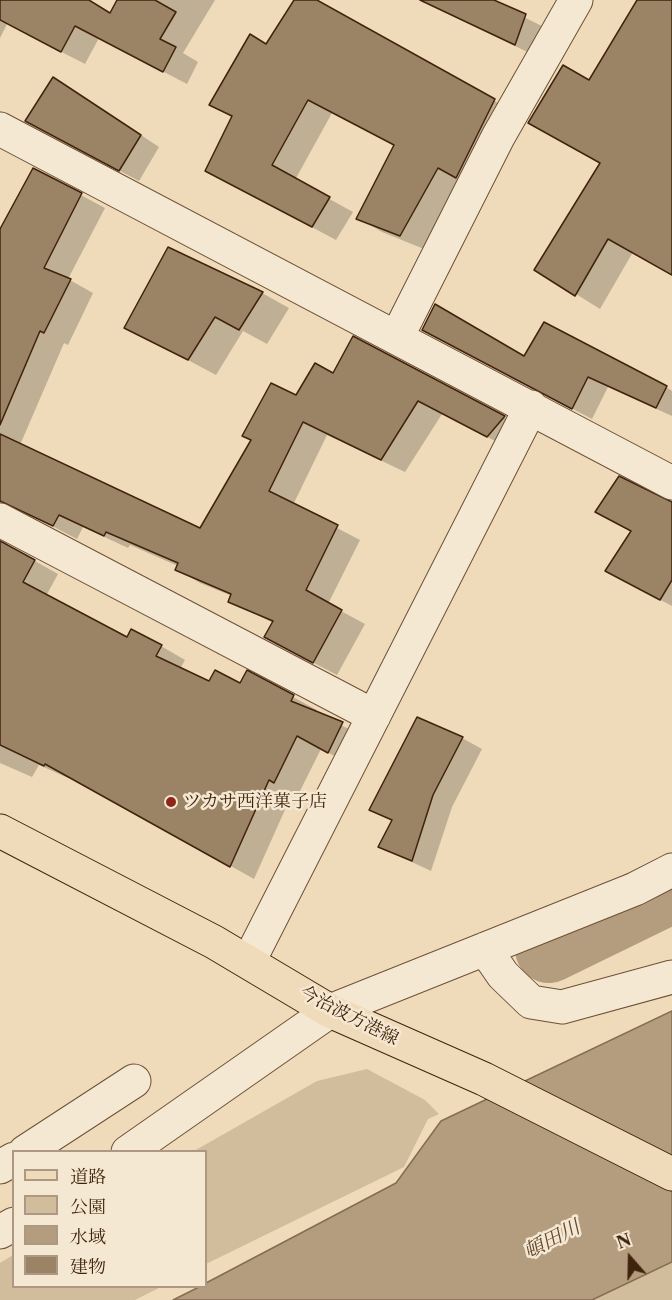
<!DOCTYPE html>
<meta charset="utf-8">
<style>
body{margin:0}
#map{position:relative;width:672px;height:1300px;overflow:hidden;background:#efdbba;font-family:"Libre Caslon Text","Noto Serif JP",serif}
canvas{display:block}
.legend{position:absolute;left:12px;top:1150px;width:195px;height:138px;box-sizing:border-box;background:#f5e8d2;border:2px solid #ad9983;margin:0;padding:8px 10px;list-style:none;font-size:18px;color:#40230c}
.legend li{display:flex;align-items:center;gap:12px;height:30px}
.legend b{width:30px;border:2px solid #ad9983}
.north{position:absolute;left:600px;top:1228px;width:60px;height:60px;-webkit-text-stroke:4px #f5e8d2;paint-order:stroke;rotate:340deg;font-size:16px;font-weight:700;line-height:24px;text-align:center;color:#40230c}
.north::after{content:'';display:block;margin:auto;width:21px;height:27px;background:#40230c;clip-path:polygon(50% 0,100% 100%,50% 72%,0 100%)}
</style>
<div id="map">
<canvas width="672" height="1300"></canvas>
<ul class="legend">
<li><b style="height:8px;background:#efdbba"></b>道路</li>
<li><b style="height:16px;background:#d1bc9c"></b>公園</li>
<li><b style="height:16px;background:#b49c7f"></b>水域</li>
<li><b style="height:16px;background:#9b8366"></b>建物</li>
</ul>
<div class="north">N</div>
</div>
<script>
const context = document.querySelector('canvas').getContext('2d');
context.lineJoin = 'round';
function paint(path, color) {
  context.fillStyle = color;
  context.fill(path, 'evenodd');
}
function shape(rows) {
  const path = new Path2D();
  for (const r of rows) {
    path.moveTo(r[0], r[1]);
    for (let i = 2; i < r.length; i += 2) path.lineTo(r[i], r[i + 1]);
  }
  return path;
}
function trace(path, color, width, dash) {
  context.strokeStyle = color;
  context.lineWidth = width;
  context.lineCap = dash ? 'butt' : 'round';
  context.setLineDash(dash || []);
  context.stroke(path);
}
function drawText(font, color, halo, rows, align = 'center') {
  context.font = font + ' "Libre Caslon Text","Noto Serif JP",serif';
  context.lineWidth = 5;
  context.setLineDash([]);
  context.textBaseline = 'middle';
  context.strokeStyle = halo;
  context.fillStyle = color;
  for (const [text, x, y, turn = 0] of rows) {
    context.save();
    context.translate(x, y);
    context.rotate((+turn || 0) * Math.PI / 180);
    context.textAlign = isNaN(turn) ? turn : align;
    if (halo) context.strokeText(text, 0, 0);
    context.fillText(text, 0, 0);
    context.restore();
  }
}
const green = shape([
 [367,1069,425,1100,439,1114,428,1119,404,1167,206,1264,206,1152,194,1151,317,1081],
 [13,1255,14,1286,161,1287,135,1300,0,1300,0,1263],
 [672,1262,672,1300,592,1300]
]);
const water = shape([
 [672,1011,672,1262,592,1300,173,1300,199,1287,206,1286,206,1283,396,1183,441,1121,672,1011]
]);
const shadow = shape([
 [0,0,83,0,111,15,118,0,215,0,183,53,198,62,187,84,99,38,85,64,7,24,0,38],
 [295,0,314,0,518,114,424,249,382,232,358,218,395,146,332,113,295,180,353,212,336,240,231,184,233,118,211,105,267,46],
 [418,0,489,0,548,29,538,57],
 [639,0,658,0,672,7,672,274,633,252,600,309,576,294,601,163,590,81],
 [73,90,159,147,139,181,47,132],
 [34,170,105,208,68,279,93,293,68,345,64,343,20,445,201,530,296,397,334,375,504,417,527,431,511,449,442,414,405,472,327,435,293,505,360,540,328,604,365,624,337,675,289,650,273,623,230,601,232,596,200,583,177,569,178,566,130,545,128,548,83,527,77,539,33,516,23,514,4,536,8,546,58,574,46,596,127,639,161,646,185,660,180,669,210,683,241,685,247,672,317,710,315,713,366,737,352,765,321,749,298,795,293,792,254,879,70,776,68,778,39,765,32,777,0,763,0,229],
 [262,293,289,308,267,344,243,331,216,375,126,327],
 [443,341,666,387,672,391,672,416,608,387,592,419],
 [672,503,672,606,634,586],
 [462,738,482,749,452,807,431,871,380,847,393,821,371,809]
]);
const river = shape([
 [549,949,672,889]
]);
const building = shape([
 [0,0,89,0,110,13,117,0,155,0,176,12,160,39,176,47,163,72,75,26,61,52,0,20,0,0],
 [294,0,317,0,495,99,456,178,438,168,400,236,356,219,394,145,308,100,272,165,330,197,312,227,205,171,232,116,209,105,250,34,266,44,294,0],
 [420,0,494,0,526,14,515,45,420,0],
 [637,0,672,0,672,275,608,239,575,296,534,270,600,163,528,123,563,65,589,80,637,0],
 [53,77,141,135,119,171,25,121,53,77],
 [33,168,82,193,44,268,71,279,44,333,40,331,0,425,0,229,33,168],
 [168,247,263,292,239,330,215,317,188,360,124,328,168,247],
 [435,304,524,356,544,322,667,386,656,408,588,377,572,409,422,330,435,304],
 [353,336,505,416,487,437,418,401,381,460,303,422,269,491,338,525,306,590,342,610,313,663,264,637,273,621,228,602,231,594,175,570,178,563,106,532,104,536,59,515,53,526,0,501,0,434,200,528,251,440,242,436,271,383,296,395,315,363,333,373,353,336],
 [619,476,672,502,672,580,660,600,605,571,631,531,595,512,619,476],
 [0,541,35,560,23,582,127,637,131,629,162,645,156,656,209,681,215,670,240,683,247,670,294,695,291,701,343,722,328,753,297,736,274,783,269,780,230,867,45,764,44,766,0,745,0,541],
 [417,717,463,737,433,795,412,861,378,847,392,820,369,810,417,717]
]);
const minor = shape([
 [0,129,672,483],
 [397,337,498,137,576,0],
 [0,520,374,716],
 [485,949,503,975,531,1002,562,1007,672,977],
 [249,961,531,407],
 [330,1011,635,889,672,870],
 [25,1152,134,1081],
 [0,1167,14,1159]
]);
const tertiary = shape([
 [128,1152,330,1011],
 [0,1232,14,1224]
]);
const primary = shape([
 [0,831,214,942,330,1011,484,1079,672,1174]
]);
const markers = [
 [171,802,6,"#8f2418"]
];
const poiNames = [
 ["ツカサ西洋菓子店",183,802]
];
const streetNames = [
 ["今治波方港線",349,1016,27]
];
const waterNames = [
 ["頓田川",552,1240,-27]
];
paint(green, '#d1bc9c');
paint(water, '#b49c7f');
trace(water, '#866c51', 1.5);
paint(shadow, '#0003');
trace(river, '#b49c7f', 68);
paint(building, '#9b8366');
trace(building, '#40230c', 1.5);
trace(minor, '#6c5138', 35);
trace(tertiary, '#6c5138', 35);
trace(primary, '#40230c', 35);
trace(minor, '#f5e8d2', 33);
trace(tertiary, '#f5e8d2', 33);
trace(primary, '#efdbba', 33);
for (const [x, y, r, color] of markers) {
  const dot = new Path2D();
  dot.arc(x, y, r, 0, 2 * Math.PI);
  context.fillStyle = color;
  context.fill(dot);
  trace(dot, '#f5e8d2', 2);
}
drawText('18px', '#40230c', '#f5e8d2', poiNames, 'left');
drawText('18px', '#40230c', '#f5e8d2', streetNames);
drawText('italic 20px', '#63472e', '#f5e8d2', waterNames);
</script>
